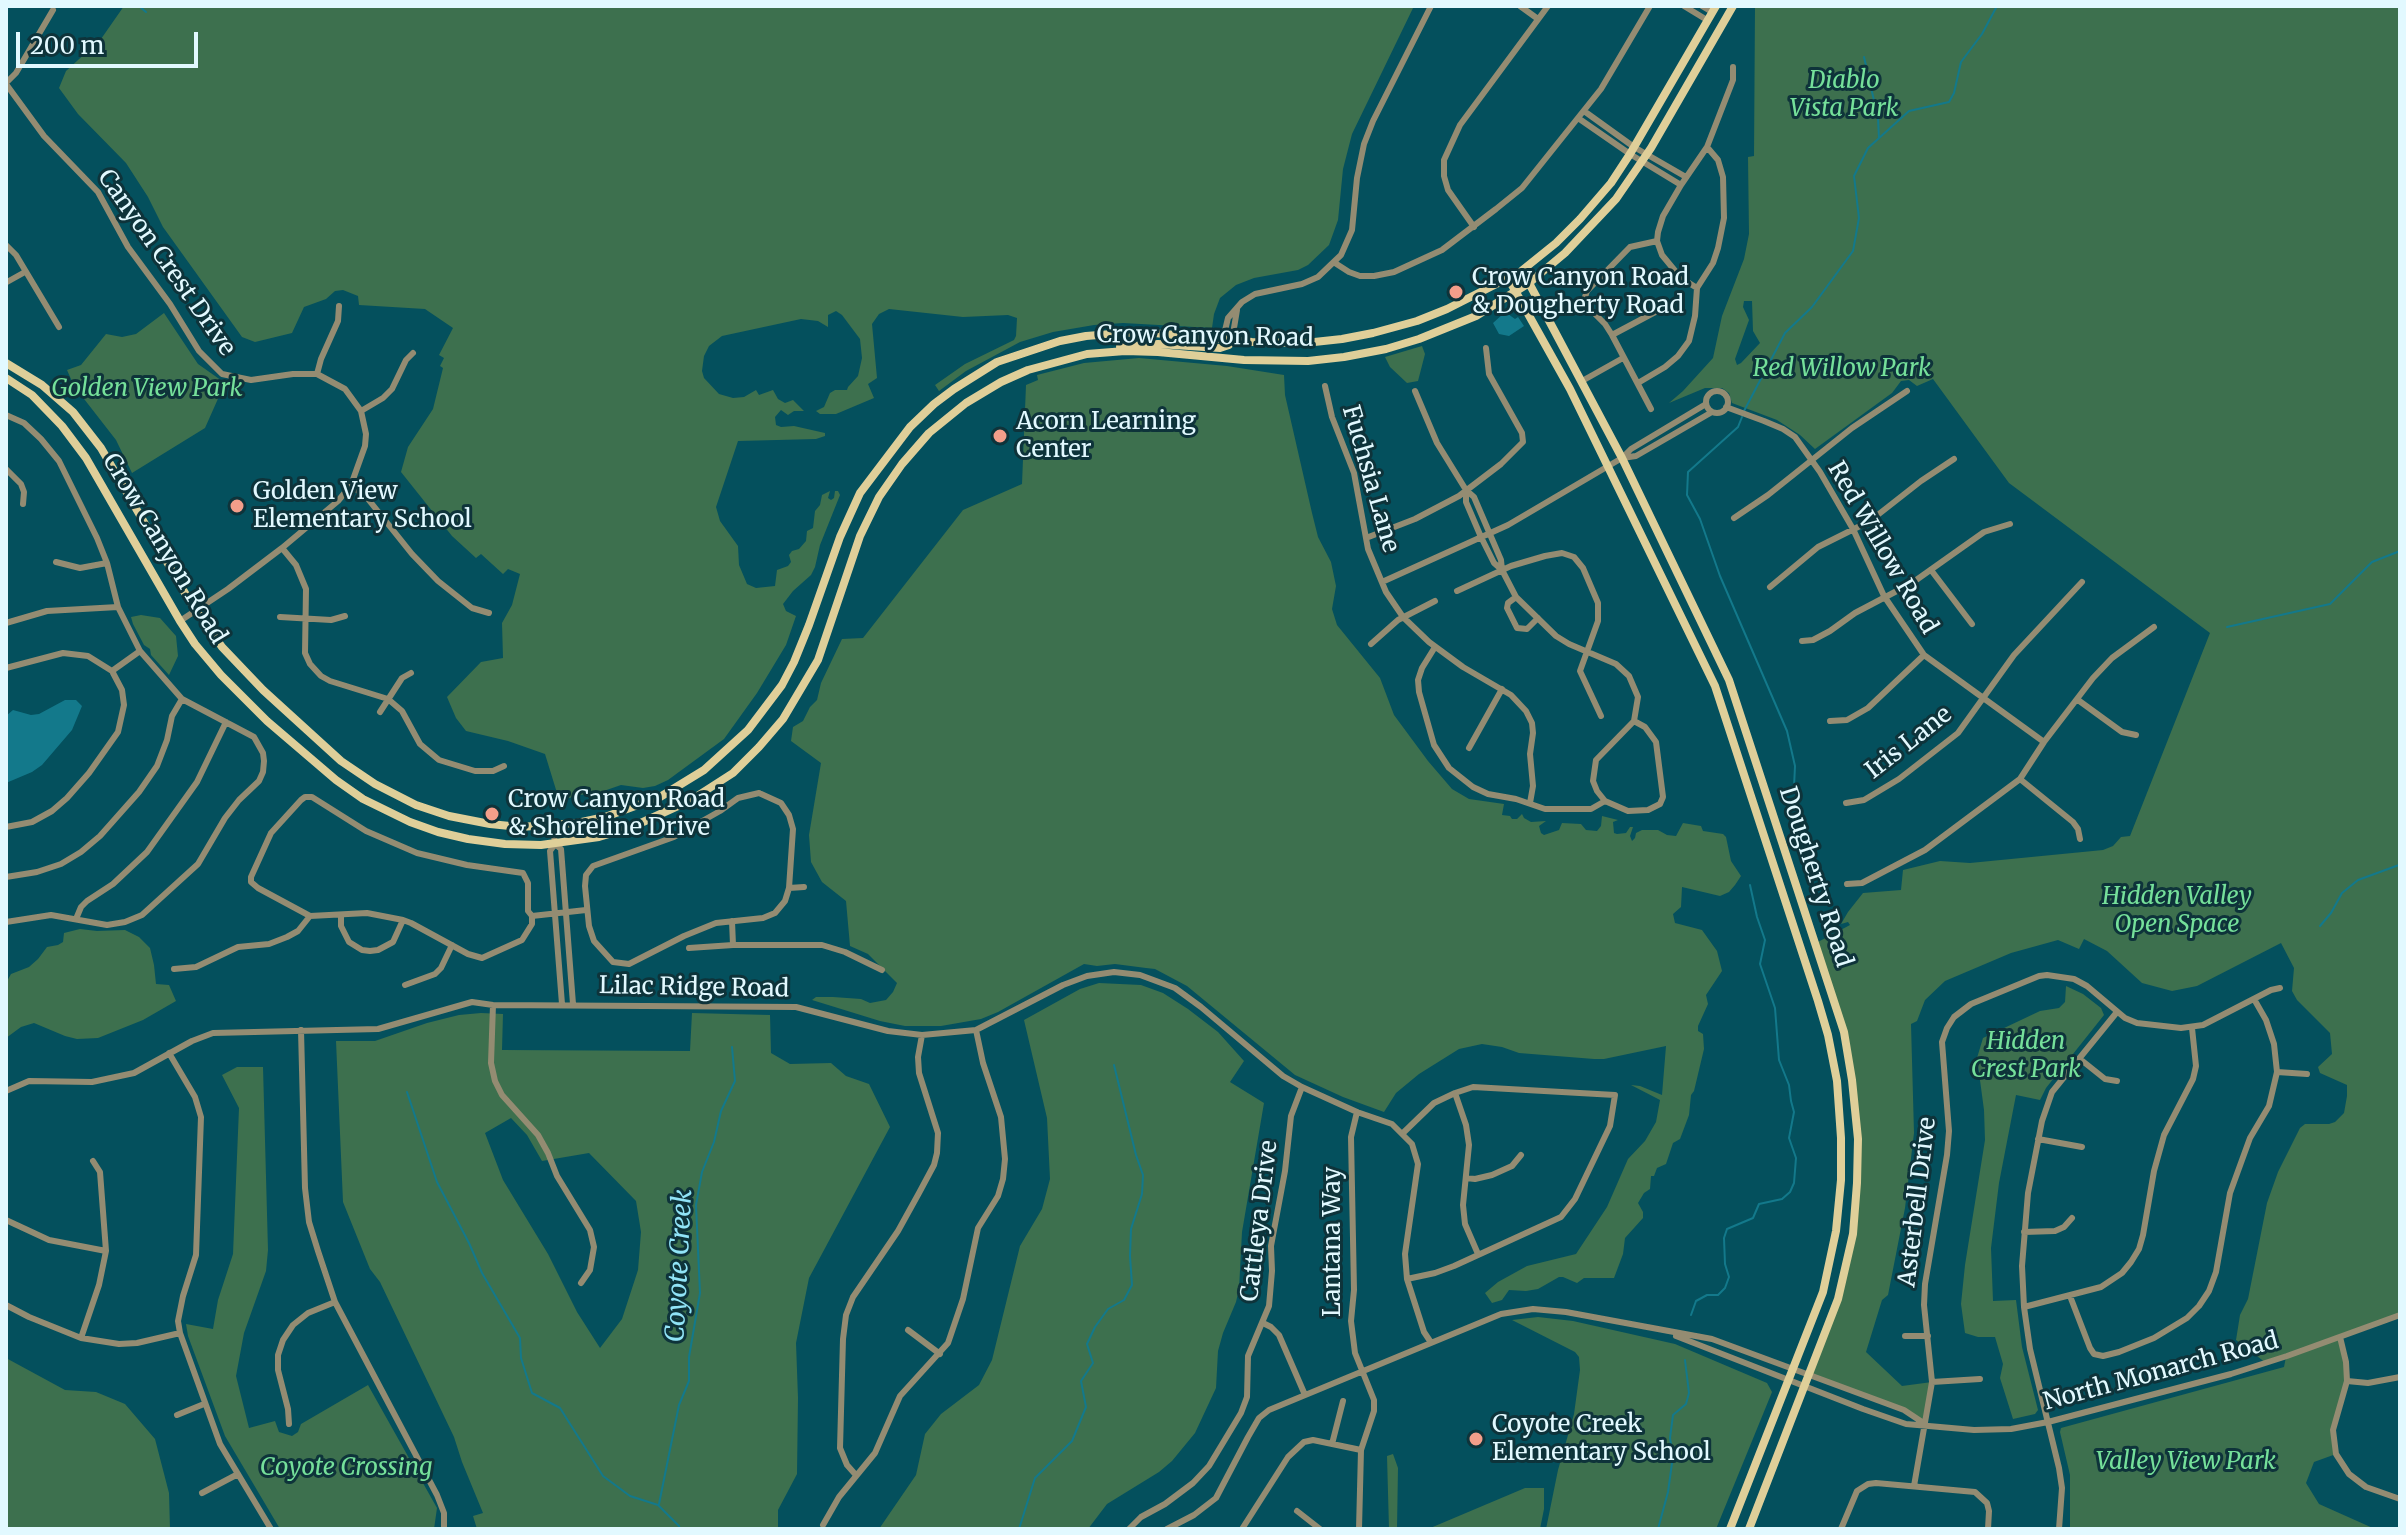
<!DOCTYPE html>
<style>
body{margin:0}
#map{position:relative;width:2406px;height:1535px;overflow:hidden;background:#04505d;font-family:Merriweather,serif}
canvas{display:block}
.frame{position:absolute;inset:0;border:8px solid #e2f9ff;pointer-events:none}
.scale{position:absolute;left:16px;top:32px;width:182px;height:36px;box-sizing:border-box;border:4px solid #e2f9ff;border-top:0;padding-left:10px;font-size:24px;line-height:28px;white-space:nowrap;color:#e2f9ff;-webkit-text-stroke:6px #0e333a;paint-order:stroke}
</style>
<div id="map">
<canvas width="2406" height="1535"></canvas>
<div class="frame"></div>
<div class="scale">200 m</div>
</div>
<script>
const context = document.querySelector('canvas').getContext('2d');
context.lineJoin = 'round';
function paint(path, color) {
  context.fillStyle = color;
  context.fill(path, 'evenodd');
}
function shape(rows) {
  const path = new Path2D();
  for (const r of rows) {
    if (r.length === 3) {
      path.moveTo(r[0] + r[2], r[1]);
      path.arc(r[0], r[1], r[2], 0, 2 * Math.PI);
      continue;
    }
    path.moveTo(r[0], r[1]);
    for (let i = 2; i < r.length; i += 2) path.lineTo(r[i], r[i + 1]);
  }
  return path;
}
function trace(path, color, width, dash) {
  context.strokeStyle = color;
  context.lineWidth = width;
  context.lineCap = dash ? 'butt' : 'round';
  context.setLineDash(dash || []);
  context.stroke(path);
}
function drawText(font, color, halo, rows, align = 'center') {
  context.font = font + ' Merriweather,serif';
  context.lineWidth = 6;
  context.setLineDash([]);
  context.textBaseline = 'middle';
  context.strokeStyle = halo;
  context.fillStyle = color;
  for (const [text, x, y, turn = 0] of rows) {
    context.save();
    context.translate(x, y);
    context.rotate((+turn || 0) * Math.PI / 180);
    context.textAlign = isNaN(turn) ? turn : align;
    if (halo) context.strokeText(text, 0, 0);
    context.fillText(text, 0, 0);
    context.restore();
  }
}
const green = shape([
 [124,6,1414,6,1352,134,1343,169,1338,220,1329,245,1308,265,1298,270,1254,278,1236,285,1220,298,1214,314,1212,328,1123,323,1094,325,1053,332,1020,342,966,371,939,391,935,385,965,364,1014,340,1016,336,1017,318,1008,315,963,317,889,309,879,314,872,324,877,378,868,384,874,398,836,414,820,414,816,411,824,407,830,393,835,390,847,390,848,387,858,376,862,358,860,339,842,315,836,311,828,315,828,327,818,321,801,319,722,336,709,346,704,356,702,371,704,378,719,394,733,398,744,397,756,390,759,395,773,390,778,399,785,403,793,400,804,411,794,411,788,415,781,410,775,417,776,425,781,427,794,426,825,433,825,436,816,439,738,441,716,507,720,521,738,546,739,565,747,584,756,588,775,586,777,570,788,566,791,562,789,555,792,551,799,549,806,541,807,531,813,528,815,511,820,505,822,495,830,491,828,498,831,500,834,498,835,491,838,491,840,495,820,545,815,567,811,575,793,591,783,604,786,611,796,616,786,645,757,693,724,739,668,780,655,786,643,788,621,785,595,794,574,795,570,798,557,793,545,754,508,741,466,731,456,718,447,697,481,662,503,658,502,623,512,605,520,574,508,569,503,574,481,554,476,558,452,536,401,472,408,447,433,409,443,368,440,366,444,358,439,355,453,328,425,309,359,305,358,296,343,290,335,291,326,299,304,307,292,333,255,342,242,337,163,227,148,197,126,163,78,114,59,88,66,71,101,39],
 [1755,6,2400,6,2400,1315,2340,1337,2347,1381,2333,1430,2336,1454,2314,1462,2306,1483,2319,1504,2375,1529,2070,1529,2070,1475,2060,1432,2061,1428,2284,1367,2286,1357,2266,1363,2236,1340,2240,1315,2248,1299,2267,1203,2278,1172,2300,1128,2305,1124,2329,1124,2335,1122,2344,1113,2347,1096,2347,1085,2320,1073,2318,1067,2332,1054,2330,1033,2297,1000,2292,991,2294,968,2281,943,2197,986,2172,991,2142,983,2107,951,2084,939,2079,949,2058,940,2011,953,1945,981,1925,1000,1917,1021,1911,1024,1914,1133,1905,1208,1888,1295,1882,1300,1866,1352,1902,1386,1932,1382,1925,1424,1904,1410,1808,1375,1838,1298,1853,1234,1858,1139,1844,1032,1816,943,1850,925,1848,922,1841,924,1848,912,1863,893,1901,890,1903,870,1940,861,1970,863,2103,850,2113,846,2121,837,2130,836,2210,633,2009,483,1933,379,1917,386,1909,380,1901,381,1892,393,1815,449,1800,435,1777,420,1732,403,1729,393,1722,388,1705,388,1669,403,1683,391,1713,358,1722,316,1744,259,1749,234,1748,157,1754,156],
 [1744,301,1752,301,1753,331,1760,343,1741,363,1737,365,1735,359,1749,320,1743,307],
 [164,313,198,364,225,383,205,428,132,473,116,440,74,386,67,370,81,365,106,334,122,337,136,334],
 [1422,346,1425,354,1418,381,1407,383,1390,367,1385,357],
 [1139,358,1227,366,1284,375,1285,395,1312,513,1318,537,1331,562,1336,586,1332,609,1337,625,1380,678,1394,715,1428,761,1452,789,1469,799,1504,804,1502,815,1510,816,1512,819,1517,819,1522,814,1524,818,1531,822,1546,821,1539,826,1541,833,1544,835,1559,830,1562,823,1581,824,1586,830,1597,831,1601,826,1602,816,1618,820,1613,822,1614,833,1617,834,1626,833,1630,827,1633,827,1630,836,1632,841,1635,838,1636,833,1642,830,1658,830,1667,835,1676,836,1683,823,1701,826,1703,831,1723,834,1726,837,1731,861,1741,876,1735,885,1729,892,1720,896,1682,887,1681,907,1673,914,1675,923,1702,930,1717,951,1722,971,1706,995,1708,1004,1698,1026,1698,1031,1703,1034,1704,1049,1694,1091,1691,1095,1689,1115,1680,1139,1673,1143,1666,1164,1657,1168,1654,1176,1651,1176,1650,1189,1644,1193,1638,1203,1643,1212,1643,1218,1625,1238,1623,1254,1614,1278,1584,1278,1577,1283,1563,1277,1559,1277,1538,1289,1526,1291,1509,1290,1502,1300,1492,1303,1485,1293,1498,1282,1527,1266,1576,1254,1607,1207,1628,1159,1645,1141,1656,1122,1660,1100,1631,1085,1640,1086,1662,1095,1666,1046,1604,1059,1594,1059,1519,1053,1502,1047,1482,1044,1459,1049,1419,1074,1396,1093,1384,1112,1343,1097,1295,1075,1187,986,1155,969,1146,968,1115,964,1097,966,1084,964,998,1012,981,1019,941,1026,905,1026,880,1021,812,1000,816,997,833,997,861,999,870,1003,886,1000,893,992,897,983,868,954,850,946,846,901,822,882,811,862,809,835,821,763,791,741,793,727,803,721,810,707,817,700,821,683,842,639,863,638,963,510,1022,484,1026,385,1038,380,1037,375,1084,363],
 [141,615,160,618,176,636,178,656,169,675,151,655,150,649,144,645,133,624,131,617],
 [80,929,97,931,125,930,139,937,150,948,154,965,156,984,169,985,176,1001,143,1020,98,1038,77,1039,65,1036,34,1023,21,1027,6,1038,6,983,11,974,29,967,38,959,47,947,58,945,63,942,64,933],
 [1099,983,1141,985,1163,993,1188,1009,1218,1032,1244,1061,1230,1082,1264,1103,1242,1232,1239,1289,1236,1302,1223,1333,1218,1351,1216,1388,1195,1433,1172,1461,1159,1472,1107,1504,1088,1529,879,1529,916,1475,925,1434,941,1414,979,1385,992,1360,1020,1246,1042,1209,1050,1179,1047,1118,1024,1020,1080,989],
 [2066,986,2083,994,2101,1008,2104,1015,2046,1088,2040,1100,2016,1095,1999,1183,1991,1248,1993,1301,2016,1300,2022,1347,2038,1410,2035,1414,2013,1419,2000,1378,2003,1364,1995,1337,1978,1337,1965,1333,1961,1304,1965,1265,1985,1140,1984,1110,1977,1058,1983,1038,2040,1011,2059,1008,2065,1002],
 [481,1013,503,1014,502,1050,690,1051,692,1013,770,1015,771,1053,790,1064,831,1063,846,1076,869,1084,890,1127,809,1278,796,1343,798,1398,797,1474,778,1510,778,1529,477,1529,473,1516,483,1513,462,1462,454,1437,380,1282,370,1269,343,1202,336,1041,375,1041,427,1023,459,1015],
 [511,1118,527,1135,542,1161,589,1153,636,1201,641,1232,638,1270,622,1319,600,1348,577,1312,548,1254,503,1180,485,1133],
 [237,1067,263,1067,268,1250,266,1271,244,1333,236,1376,249,1428,275,1421,279,1432,292,1436,298,1432,301,1424,368,1385,437,1508,434,1529,280,1529,225,1436,188,1336,186,1324,213,1329,218,1300,233,1254,239,1108,222,1075],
 [1538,1317,1573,1321,1675,1344,1767,1383,1772,1392,1770,1397,1716,1529,1546,1529,1558,1470,1574,1414,1580,1370,1579,1357,1575,1352,1512,1320],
 [6,1358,65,1390,96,1392,125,1404,155,1439,169,1493,170,1529,6,1529],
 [1393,1454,1398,1468,1397,1529,1389,1529,1387,1456],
 [1525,1488,1544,1488,1544,1509,1540,1529,1428,1529]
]);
const water = shape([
 [1503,314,1508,314,1515,319,1518,317,1524,326,1509,336,1499,334,1493,323],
 [65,700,76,700,82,706,72,730,42,765,32,772,6,783,6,716,13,710,31,715,39,714]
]);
const stream = shape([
 [139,6,146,12],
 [1864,57,1878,118,1879,138],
 [1744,411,1785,333,1812,307,1853,251,1859,218,1854,176,1868,148,1909,111,1949,102,1954,93,1961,62,1982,34,1997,6],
 [1742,417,1738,427,1688,472,1687,495,1700,519,1720,576,1787,731,1795,766,1794,787],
 [2227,627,2330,604,2372,562,2400,551],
 [2320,926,2331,913,2342,893,2358,880,2399,865],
 [407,1092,437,1182,469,1243,482,1273,520,1338,521,1358,532,1393,560,1408,603,1476,630,1496,658,1505,679,1526,680,1529],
 [1691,1315,1696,1301,1707,1295,1718,1295,1725,1288,1729,1277,1725,1264,1724,1238,1727,1229,1753,1218,1759,1204,1782,1199,1790,1192,1794,1183,1796,1158,1789,1138,1794,1112,1791,1101,1789,1085,1779,1060,1775,1008,1760,964,1765,940,1757,917,1750,885],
 [659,1504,679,1405,689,1381,689,1357,700,1293,696,1205,702,1172,714,1142,721,1111,735,1081,732,1047],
 [1019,1529,1035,1478,1072,1441,1086,1407,1081,1381,1093,1363,1087,1344,1095,1327,1108,1309,1124,1300,1132,1285,1130,1256,1131,1229,1142,1194,1143,1175,1136,1155,1114,1065],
 [1658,1529,1668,1492,1673,1456,1670,1438,1673,1415,1686,1404,1689,1393,1685,1360]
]);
const minor = shape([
 [1520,6,1538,19],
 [1684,6,1707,20],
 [1702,6,1712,12],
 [6,83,16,73,53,10],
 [6,84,44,136,98,192,128,247,170,304,199,351,222,374,251,380,293,374,317,374,345,389,361,411,366,434,365,446,351,485,338,501,282,548,228,589,180,621],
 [1584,111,1634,147,1686,177],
 [1578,118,1630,154,1681,185],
 [1474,227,1448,190,1444,176,1444,160,1460,125,1548,6],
 [6,245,16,255,59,327],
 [1335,263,1349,272,1360,276,1374,276,1394,272,1442,250,1496,209,1522,188,1601,89,1650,6],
 [7,282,25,272],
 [1697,288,1681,278,1662,255,1657,241,1658,232,1663,216,1681,185,1707,147,1733,80,1733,67],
 [1612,335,1659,310],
 [1223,339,1228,318,1242,302,1255,294,1302,284,1318,277,1341,255,1352,230,1357,178,1364,144,1373,121,1431,6],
 [1232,340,1237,310],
 [317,374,321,359,338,321,339,306],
 [1582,381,1623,358],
 [1638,383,1665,367,1678,356,1689,341,1695,316,1697,288,1713,263,1718,248,1724,218,1723,177,1718,160,1707,147],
 [1325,386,1332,417,1354,473,1368,549,1386,592,1403,617,1429,642,1463,667,1511,695,1526,711,1532,723,1533,733,1530,754,1533,786,1530,803],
 [1415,391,1437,443,1466,490,1474,497,1501,560,1502,570,1516,597,1556,636,1569,644,1616,664,1629,676,1638,697,1634,721,1596,760,1593,781,1597,791,1605,801,1628,811,1648,810,1660,804,1663,797,1656,742,1645,727,1634,721],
 [1717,402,11],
 [1726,407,1764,421,1783,429,1795,437,1820,472,1853,529,1884,596,1924,655,2044,742],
 [1651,409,1612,335,1605,324,1590,309,1585,297,1587,291,1630,247,1657,241],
 [361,411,383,398,392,389,406,360,413,353],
 [6,415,24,423,41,439,59,461,97,538,107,563,118,607,140,651,182,699,254,737,263,753,264,761,263,772,259,781,239,800,225,818,198,864,142,915,125,922,107,925,51,915,6,922],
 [1622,458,1636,456,1712,412],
 [6,469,21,484,24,492,23,504],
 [351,485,368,499,412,554,438,581,472,608,489,613],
 [1466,490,1466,502,1481,537,1494,563,1502,570],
 [1734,518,1768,495,1852,428,1907,391],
 [1366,538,1415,519,1459,496,1501,464,1523,442,1522,433,1489,374,1486,348],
 [282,548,296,565,306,589,305,653,310,664,321,676,330,681,388,699,402,711,420,744,439,760,475,771,493,771,504,766],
 [56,562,80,568,107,563],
 [1931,570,1972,624],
 [1382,582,1508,525,1622,458,1631,449,1706,404],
 [1770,587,1818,547,1870,521,1921,481,1954,459],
 [1457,591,1511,566,1545,556,1562,553,1574,557,1583,568,1598,603,1598,621,1580,671,1601,716],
 [1516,597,1508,603,1507,608,1517,628,1527,629,1538,618],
 [280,617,331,620,345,616],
 [6,623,47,611,118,607],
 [1802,641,1813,640,1830,631,1855,613,1912,583,1984,532,2010,524],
 [1371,644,1398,620,1435,601],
 [1435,647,1422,668,1418,680,1419,692,1434,745,1449,768,1473,787,1488,794,1516,799,1545,809,1591,809,1605,801],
 [6,668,63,653,88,656,112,671,122,690,124,705,118,732,89,773,67,798,52,811,32,822,6,827],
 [112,671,140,651],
 [2078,700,2122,732,2136,735],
 [380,712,402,678,411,673],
 [1830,721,1847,720,1868,708,1924,655],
 [1469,748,1502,689],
 [2020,779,2073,822,2078,829,2080,839],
 [759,793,781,803,789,815,793,829,789,888,785,901,775,913,763,918,716,923,684,936,629,964,613,962,594,941,589,926,585,886,586,875,593,866,674,837,720,811,738,798,759,793],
 [1846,803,1864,800,1899,779,1958,733,2014,655,2082,582],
 [553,826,555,844,561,849,573,1004],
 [555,844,550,851,562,1004],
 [6,877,37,872,61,864,81,852,100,836,139,792,157,766,167,740,172,716,182,699],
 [1847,884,1862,883,1925,850,2020,779,2044,742,2093,678,2112,658,2154,627],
 [789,888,804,887],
 [341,915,341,926,349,942,362,950,370,951,378,950,393,942,403,920],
 [532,916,532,924,522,940,482,958,468,954,411,923,403,920,367,913,310,916,258,888,251,882,251,877,271,833,301,800,305,797,312,797,366,831,417,853,467,865,523,873,528,883,528,911,532,916,586,910],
 [76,919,81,907,87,901,113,884,147,852,197,782,226,722],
 [732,921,733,945],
 [689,948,733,945,822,945,845,952,882,970],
 [174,969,196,967,238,947,269,944,287,937,298,931,310,916],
 [405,985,435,974,441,968,452,945],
 [493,1005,491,1063,495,1081,502,1095,538,1135,548,1153,557,1176,590,1230,594,1247,590,1270,581,1283],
 [301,1030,305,1188,309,1222,318,1251,335,1302,437,1495,444,1513,444,1529],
 [169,1053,195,1097,201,1117,196,1255,183,1296,178,1321,180,1333,220,1444,271,1529],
 [2080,1059,2105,1079,2117,1081],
 [2277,1072,2307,1074],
 [6,1091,29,1081,92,1082,134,1073,192,1041,213,1033,378,1029,472,1002,493,1005,796,1007,888,1031,922,1035,976,1030,1063,985,1087,976,1114,972,1140,975,1175,988,1201,1007,1283,1076,1302,1087,1357,1112,1392,1124,1412,1144,1418,1164,1405,1254,1407,1279,1424,1332,1430,1341],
 [1455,1093,1466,1125,1469,1145,1463,1205,1465,1224,1478,1254],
 [1357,1112,1351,1137,1354,1290,1351,1321,1355,1353,1374,1400,1374,1411,1361,1450,1359,1529],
 [1403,1133,1434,1103,1455,1093,1473,1087,1615,1095,1610,1126,1575,1199,1561,1217,1454,1266,1435,1273,1407,1279],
 [2038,1139,2082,1147],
 [1466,1178,1475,1179,1492,1175,1512,1166,1521,1155],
 [6,1220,49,1240,106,1251],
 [2024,1232,2055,1231,2064,1227,2072,1218],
 [2070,1296,2090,1348,2094,1354,2103,1356,2119,1352,2154,1338,2187,1318,2199,1306,2209,1291,2216,1272,2230,1193,2250,1138,2269,1106,2277,1072,2274,1044,2266,1020,2254,999],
 [6,1305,29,1317,81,1338,119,1344,137,1343,180,1333],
 [2024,1307,2101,1287,2122,1273,2131,1262,2139,1249,2143,1235,2154,1171,2164,1135,2193,1079,2196,1066,2192,1028],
 [1263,1323,1271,1327,1279,1335,1305,1395],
 [908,1330,940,1354],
 [1676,1336,1863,1409,1906,1424,1974,1430,2011,1429,2048,1422,2231,1374,2287,1356,2400,1315],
 [1905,1336,1928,1336],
 [2340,1337,2346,1362,2347,1381,2333,1430,2336,1454,2349,1474,2366,1487,2400,1499],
 [81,1338,99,1285,106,1251,100,1172,93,1161],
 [2347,1381,2368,1383,2400,1377],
 [1932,1382,1980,1379],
 [177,1415,204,1404],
 [289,1424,288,1409,278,1370,278,1355,283,1340,293,1325,308,1313,335,1302],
 [1332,1444,1343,1401],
 [855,1474,847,1465,840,1448,843,1339,846,1315,853,1297,898,1231,919,1193,934,1165,937,1153,938,1133,919,1073,918,1057,922,1035],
 [1914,1486,1932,1382,1924,1305,1925,1284,1947,1155,1949,1131,1942,1042,1947,1028,1954,1017,1971,1004,2039,976,2047,975,2074,979,2087,986,2125,1018,2137,1023,2181,1028,2203,1025,2271,990,2280,988],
 [202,1493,238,1474],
 [1297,1511,1320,1529],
 [823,1525,839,1497,875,1453,900,1396,948,1343,963,1299,978,1228,998,1196,1003,1179,1005,1159,1001,1117,983,1063,976,1030],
 [1129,1529,1141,1517,1165,1504,1193,1483,1209,1466,1241,1413,1247,1397,1248,1356,1269,1306,1272,1271,1271,1246,1285,1171,1291,1116,1302,1087],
 [1167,1529,1194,1515,1216,1498,1248,1437,1259,1418,1269,1410,1501,1314,1533,1309,1566,1312,1712,1339,1904,1410,1925,1424],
 [1242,1529,1288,1457,1304,1442,1313,1440,1361,1450],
 [1841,1529,1857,1491,1868,1484,1876,1483,1975,1492,1987,1503,1989,1511,1988,1529],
 [2059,1529,2062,1488,2059,1468,2030,1349,2024,1307,2022,1266,2028,1193,2042,1121,2052,1092,2117,1012]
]);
const major = shape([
 [1520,272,1529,283,1622,458,1729,680,1844,1032,1852,1080,1858,1139,1857,1183,1853,1234,1838,1299,1749,1529],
 [1508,278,1570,389,1715,686,1818,1001,1828,1035,1837,1081,1841,1138,1841,1180,1836,1231,1823,1292,1730,1529],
 [1120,347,1158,344,1220,348,1229,345,1232,340],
 [6,363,42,385,73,412,101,448,189,600,222,647,263,690,341,761,375,784,416,805,449,816,490,824,520,827,577,823,605,817,660,797,704,770,748,730,782,685,794,662,809,625,840,537,860,493,910,427,934,404,954,389,997,362,1060,341,1086,336,1124,333,1154,333,1252,342,1305,343,1342,339,1373,333,1417,321,1447,309,1520,272,1556,243,1580,219,1611,183,1630,154,1716,6],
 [6,378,32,395,62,426,86,458,180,621,195,644,221,675,267,721,336,780,363,799,410,822,438,832,468,839,505,844,541,845,599,837,632,827,691,800,733,773,759,747,783,719,818,660,860,536,879,497,902,464,929,433,966,403,1001,382,1028,370,1087,354,1125,351,1158,352,1244,360,1308,361,1344,357,1386,349,1419,339,1476,316,1529,283,1565,253,1616,199,1651,148,1733,6]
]);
const markers = [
 [1456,292,8,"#f49e8a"],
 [1000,436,8,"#f49e8a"],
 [237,506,8,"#f49e8a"],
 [492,814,8,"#f49e8a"],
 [1476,1439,8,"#f49e8a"]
];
const parkNames = [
 ["Diablo",1844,81],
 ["Vista Park",1844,109],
 ["Red Willow Park",1842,369],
 ["Golden View Park",147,389],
 ["Hidden Valley",2177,897],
 ["Open Space",2177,925],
 ["Hidden",2026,1042],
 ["Crest Park",2026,1070],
 ["Valley View Park",2186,1462],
 ["Coyote Crossing",346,1468]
];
const streetNames = [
 ["Canyon Crest Drive",166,263,55],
 ["Crow Canyon Road",1205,337,1],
 ["Fuchsia Lane",1370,479,74],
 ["Red Willow Road",1882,548,60],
 ["Crow Canyon Road",164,549,59],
 ["Iris Lane",1909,743,-38],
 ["Dougherty Road",1815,877,72],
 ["Lilac Ridge Road",694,988,1],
 ["Asterbell Drive",1918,1202,-83],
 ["Cattleya Drive",1260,1221,-83],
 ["Lantana Way",1333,1242,-90],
 ["North Monarch Road",2161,1372,-15]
];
const poiNames = [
 ["Crow Canyon Road",1472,278],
 ["& Dougherty Road",1472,306],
 ["Acorn Learning",1016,422],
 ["Center",1016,450],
 ["Golden View",253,492],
 ["Elementary School",253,520],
 ["Crow Canyon Road",508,800],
 ["& Shoreline Drive",508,828],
 ["Coyote Creek",1492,1425],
 ["Elementary School",1492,1453]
];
const waterNames = [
 ["Coyote Creek",680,1266,-87]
];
paint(green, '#3d704e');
paint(water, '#13798b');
trace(stream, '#13798b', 2);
trace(minor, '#948c72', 6);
trace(major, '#dfcf99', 8);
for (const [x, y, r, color] of markers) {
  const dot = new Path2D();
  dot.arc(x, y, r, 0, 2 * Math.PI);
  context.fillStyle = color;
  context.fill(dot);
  trace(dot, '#0e333a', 3);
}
drawText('italic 24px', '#75e09a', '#0e333a', parkNames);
drawText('24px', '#e2f9ff', '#0e333a', streetNames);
drawText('24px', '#e2f9ff', '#0e333a', poiNames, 'left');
drawText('italic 26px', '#91e4f7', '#0e333a', waterNames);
</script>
